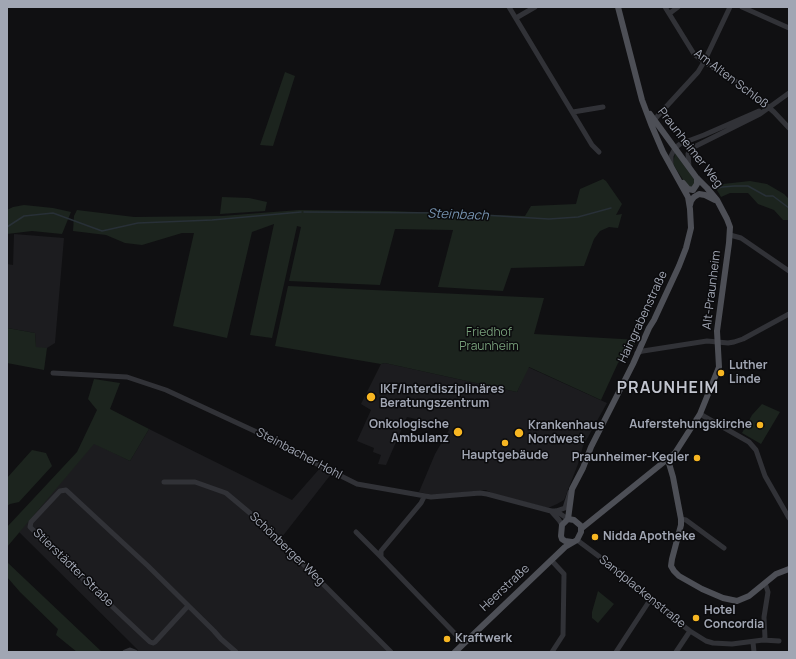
<!DOCTYPE html>
<meta charset="utf-8">
<style>
body{margin:0}
#map{position:relative;width:796px;height:659px;overflow:hidden;background:#101012;font-family:Manrope,sans-serif}
canvas{display:block}
.frame{position:absolute;inset:0;border:8px solid #a1a6b3;pointer-events:none}
</style>
<div id="map">
<canvas width="796" height="659"></canvas>
<div class="frame"></div>
</div>
<script>
const context = document.querySelector('canvas').getContext('2d');
context.lineJoin = 'round';
function paint(path, color) {
  context.fillStyle = color;
  context.fill(path, 'evenodd');
}
function shape(rows) {
  const path = new Path2D();
  for (const r of rows) {
    path.moveTo(r[0], r[1]);
    for (let i = 2; i < r.length; i += 2) path.lineTo(r[i], r[i + 1]);
  }
  return path;
}
function trace(path, color, width, dash) {
  context.strokeStyle = color;
  context.lineWidth = width;
  context.lineCap = dash ? 'butt' : 'round';
  context.setLineDash(dash || []);
  context.stroke(path);
}
function drawText(font, color, halo, rows, align = 'center') {
  context.font = font + ' Manrope,sans-serif';
  context.lineWidth = 3;
  context.setLineDash([]);
  context.textBaseline = 'middle';
  context.strokeStyle = halo;
  context.fillStyle = color;
  for (const [text, x, y, turn = 0] of rows) {
    context.save();
    context.translate(x, y);
    context.rotate((+turn || 0) * Math.PI / 180);
    context.textAlign = isNaN(turn) ? turn : align;
    if (halo) context.strokeText(text, 0, 0);
    context.fillText(text, 0, 0);
    context.restore();
  }
}
const built = shape([
 [14,234,64,238,55,343,47,348,36,348,35,333,7,328,7,264,13,265],
 [385,363,517,392,528,367,607,403,583,446,578,464,564,500,557,504,548,508,494,494,486,490,433,495,419,492,435,454,449,430,448,426,407,417,386,465,378,464,381,455,373,452,374,448,357,441,371,410,361,404,381,364],
 [149,429,292,500,321,467,332,473,282,537,389,652,136,652,138,650,19,532,94,443,130,461]
]);
const green = shape([
 [285,72,295,76,273,146,260,145],
 [675,153,696,182,691,188,687,186,673,164],
 [603,179,606,181,622,204,616,215,622,214,618,228,609,227,600,231,594,239,584,266,511,268,503,291,438,287,453,230,395,229,380,285,289,281,301,227,297,226,272,338,250,335,274,224,252,232,227,338,173,326,194,233,182,233,142,245,125,243,106,235,73,231,74,216,77,210,134,217,222,216,299,210,391,211,525,216,531,206,576,204,580,189],
 [750,181,767,184,784,194,789,199,789,220,783,220,774,210,758,204,748,193,730,193,721,197,714,185],
 [222,197,249,198,267,202,265,211,220,214],
 [24,205,53,208,71,212,62,234,32,231,7,234,7,210,13,207],
 [288,286,544,298,534,334,639,340,618,363,601,400,529,367,517,392,385,363,381,364,275,346],
 [7,328,35,333,36,347,47,348,44,370,7,363],
 [94,379,120,383,110,409,149,429,130,461,94,444,7,547,7,527,77,452,97,410,88,399],
 [762,404,780,412,761,444,742,433,752,415],
 [32,450,46,453,52,466,19,502,10,504,7,506,7,478],
 [7,562,102,652,77,652,56,635,58,629,20,592,7,577],
 [598,591,614,604,598,623,592,618,592,612]
]);
const stream = shape([
 [719,188,722,187,734,186,748,186,766,196,773,196,789,208],
 [304,212,449,213,549,219,578,217,611,208],
 [7,227,24,216,53,213,102,231,138,223,212,220,301,212]
]);
const minor = shape([
 [509,7,592,145,599,152],
 [665,7,694,54,704,62,723,73,749,90,774,112,789,128],
 [742,7,789,28],
 [670,13,678,7],
 [516,18,535,7],
 [573,112,603,107],
 [654,120,698,72,704,62,730,7],
 [671,167,671,156,675,148,680,144,704,135,759,111],
 [689,167,688,154,694,147,760,114,789,93],
 [730,235,741,238,789,271],
 [637,353,643,351,707,341,728,343,734,342,743,339,789,314],
 [53,373,127,377,166,390,274,440,317,464,357,484,431,497,480,493,487,494,551,511,556,511,565,508,570,492],
 [700,414,749,442,756,450,765,476,789,518],
 [164,482,195,482,226,493,263,524,391,652],
 [424,497,421,503,381,551,381,557,464,643],
 [551,511,559,520,562,525],
 [556,511,568,519],
 [681,519,686,520,724,548],
 [356,532,381,557],
 [577,540,628,578,646,597,690,631,706,641,713,643,732,644,763,640,779,641],
 [552,561,564,574,563,635,552,652],
 [188,606,155,642,153,643,150,642,86,582,30,527,31,522,60,491,66,490,148,566,214,631,221,639,236,652],
 [763,640,765,638,764,617,768,592,765,583],
 [753,642,754,652],
 [125,652,130,650,135,652],
 [616,652,650,600],
 [676,652,690,631]
]);
const major = shape([
 [683,183,688,189,693,190,697,184,697,178],
 [690,205,691,201,694,197,699,194,705,195,715,200],
 [668,460,673,477,681,519,681,525,672,559,671,566,674,571,679,576,702,589,723,598,737,601,749,596,776,574,789,569],
 [568,519,572,489,583,468,591,447,633,364,649,328,654,320,679,266,686,248,691,228,690,209,688,197,663,152,651,124,642,100,618,7],
 [582,528,675,453,700,414,719,367,717,331,729,243,730,227,727,219,717,200,707,188,696,177,650,114],
 [455,652,565,547,577,540,581,532,581,526,574,520,568,519,562,525,561,536,562,539,565,541,572,542]
]);
const markers = [
 [721,373,4,"#f7b622"],
 [371,397,5,"#f7b622"],
 [760,425,4,"#f7b622"],
 [458,432,5,"#f7b622"],
 [519,433,5,"#f7b622"],
 [505,443,4,"#f7b622"],
 [697,458,4,"#f7b622"],
 [595,537,4,"#f7b622"],
 [696,618,4,"#f7b622"],
 [447,639,4,"#f7b622"]
];
const streetNames = [
 ["Am Alten Schloß",731,79,37],
 ["Praunheimer Weg",690,148,52],
 ["Alt-Praunheim",712,290,-83],
 ["Haingrabenstraße",643,317,-65],
 ["Steinbacher Hohl",299,454,28],
 ["Schönberger Weg",287,549,44],
 ["Stierstädter Straße",73,568,44],
 ["Heerstraße",505,588,-43],
 ["Sandplackenstraße",642,592,39]
];
const parkNames = [
 ["Friedhof",489,333],
 ["Praunheim",489,347]
];
const poiNames = [
 ["Luther",729,366],
 ["Linde",729,380],
 ["IKF/Interdisziplinäres",380,390],
 ["Beratungszentrum",380,404],
 ["Onkologische",449,425,"right"],
 ["Ambulanz",449,439,"right"],
 ["Auferstehungskirche",752,425,"right"],
 ["Krankenhaus",528,426],
 ["Nordwest",528,440],
 ["Hauptgebäude",505,456,"center"],
 ["Praunheimer-Kegler",689,458,"right"],
 ["Nidda Apotheke",603,537],
 ["Hotel",704,611],
 ["Concordia",704,625],
 ["Kraftwerk",455,639]
];
const waterNames = [
 ["Steinbach",458,215,2]
];
const districtNames = [
 ["PRAUNHEIM",668,389]
];
paint(built, '#1c1c1f');
paint(green, '#1c241e');
trace(stream, '#283037', 1.5);
trace(minor, '#313237', 5);
trace(major, '#4d4f56', 6);
for (const [x, y, r, color] of markers) {
  const dot = new Path2D();
  dot.arc(x, y, r, 0, 2 * Math.PI);
  context.fillStyle = color;
  context.fill(dot);
  trace(dot, '#0b0b0d', 1.5);
}
drawText('12px', '#a1a6b3', '#0b0b0d', streetNames);
drawText('12px', '#779f7a', '#0b0b0d', parkNames);
drawText('bold 12px', '#a1a6b3', '#0b0b0d', poiNames, 'left');
drawText('italic 13px', '#7693b0', '#0b0b0d', waterNames);
context.letterSpacing = '1px';
drawText('bold 16px', '#c2c5cf', '#0b0b0d', districtNames);
context.letterSpacing = '0px';
</script>
